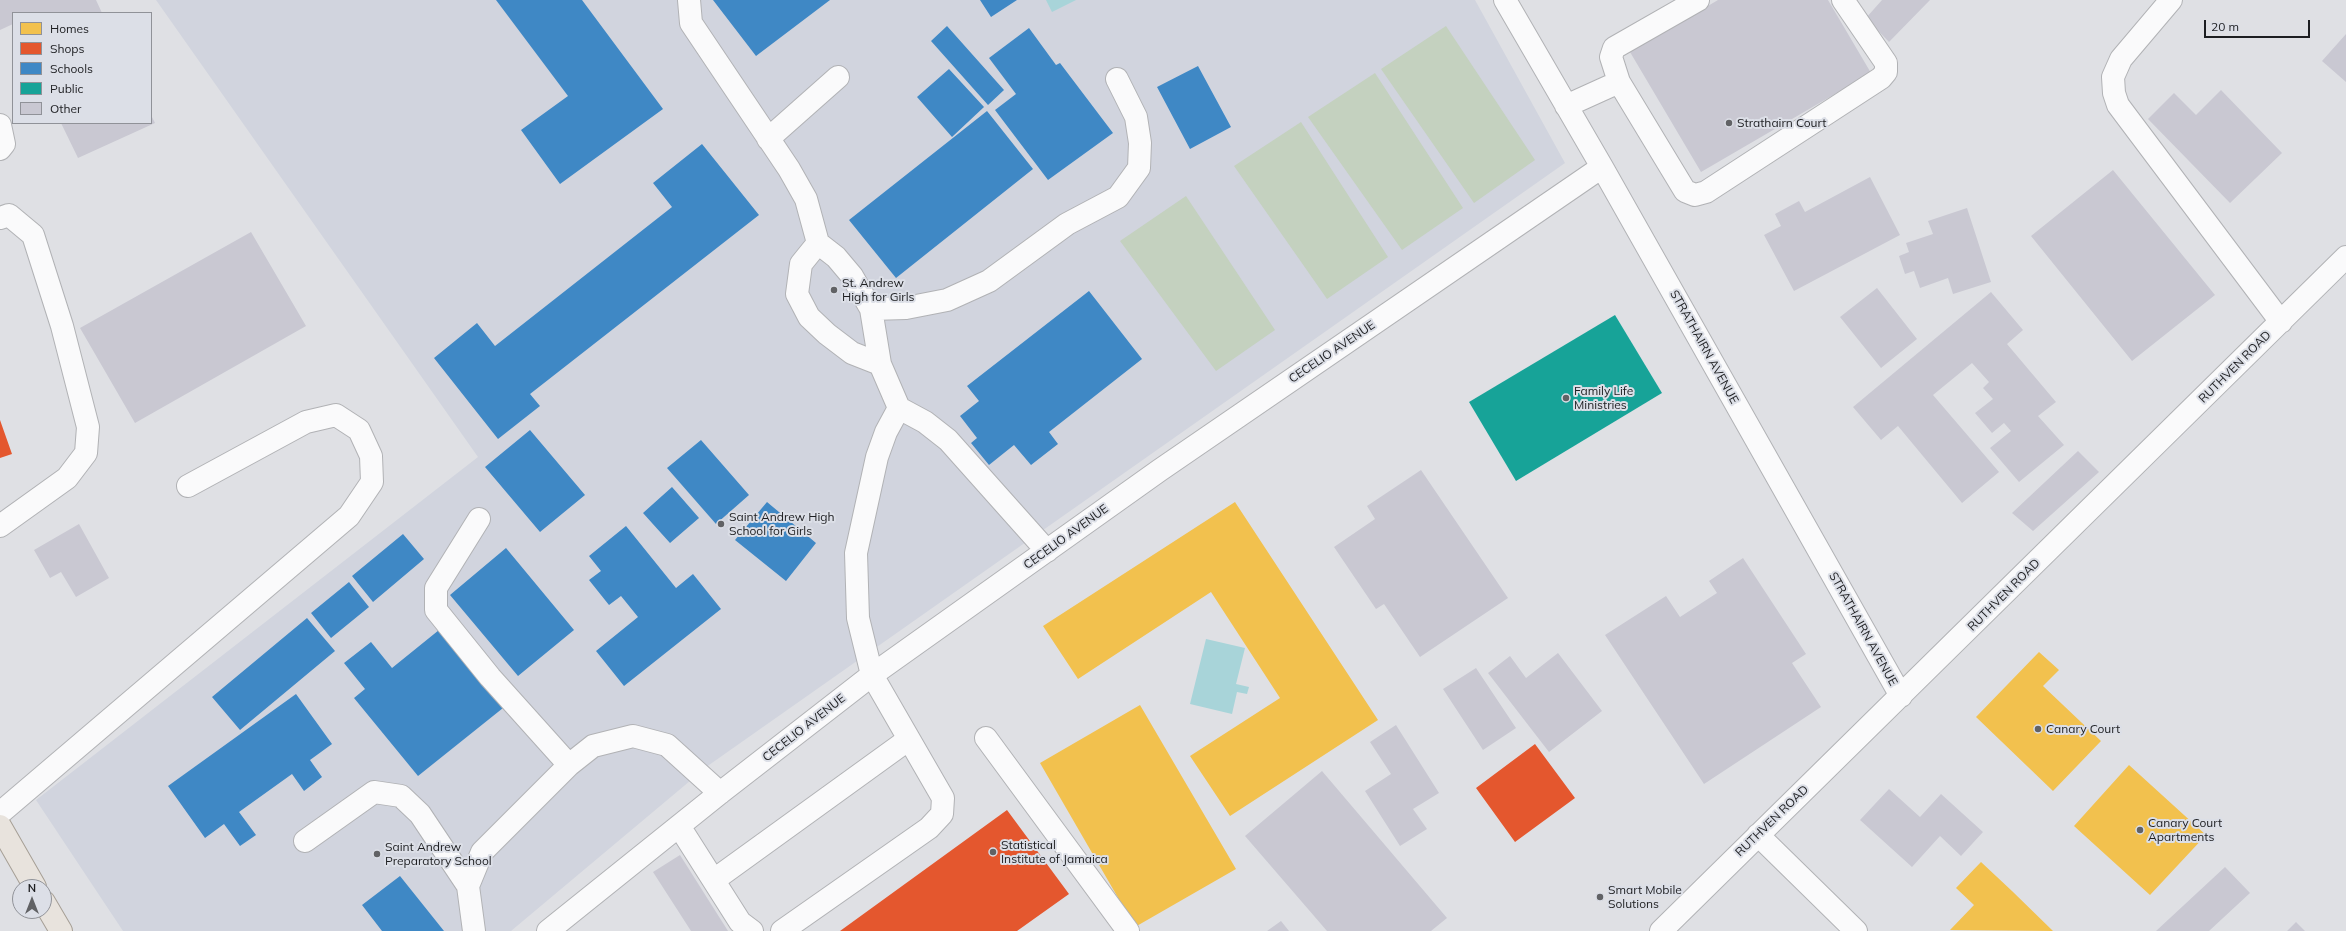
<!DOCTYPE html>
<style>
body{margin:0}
#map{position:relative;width:2346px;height:931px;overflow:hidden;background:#dfe0e4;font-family:Mulish,sans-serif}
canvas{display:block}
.legend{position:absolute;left:12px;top:12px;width:140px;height:112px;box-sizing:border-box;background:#dcdfe7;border:1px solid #909298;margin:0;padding:5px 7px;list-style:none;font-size:12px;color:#1d1e21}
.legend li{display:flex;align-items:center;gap:8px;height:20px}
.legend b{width:20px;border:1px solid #909298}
.north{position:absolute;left:12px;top:879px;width:40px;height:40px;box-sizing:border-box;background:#dcdfe7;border:1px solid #909298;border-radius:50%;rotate:0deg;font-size:11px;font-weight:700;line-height:16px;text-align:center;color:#1d1e21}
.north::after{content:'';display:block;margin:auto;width:14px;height:18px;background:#616265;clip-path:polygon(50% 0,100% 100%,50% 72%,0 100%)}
.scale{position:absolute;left:2204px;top:20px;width:106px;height:18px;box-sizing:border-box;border:2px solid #1d1e21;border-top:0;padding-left:5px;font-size:12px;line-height:14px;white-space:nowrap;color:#1d1e21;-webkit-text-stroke:3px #dcdfe7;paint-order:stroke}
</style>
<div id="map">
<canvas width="2346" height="931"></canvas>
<ul class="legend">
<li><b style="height:11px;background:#f2c14e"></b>Homes</li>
<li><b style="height:11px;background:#e4572e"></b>Shops</li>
<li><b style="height:11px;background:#3f88c5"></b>Schools</li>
<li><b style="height:11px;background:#17a398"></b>Public</li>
<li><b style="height:11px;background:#c9c8d2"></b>Other</li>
</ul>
<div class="north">N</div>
<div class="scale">20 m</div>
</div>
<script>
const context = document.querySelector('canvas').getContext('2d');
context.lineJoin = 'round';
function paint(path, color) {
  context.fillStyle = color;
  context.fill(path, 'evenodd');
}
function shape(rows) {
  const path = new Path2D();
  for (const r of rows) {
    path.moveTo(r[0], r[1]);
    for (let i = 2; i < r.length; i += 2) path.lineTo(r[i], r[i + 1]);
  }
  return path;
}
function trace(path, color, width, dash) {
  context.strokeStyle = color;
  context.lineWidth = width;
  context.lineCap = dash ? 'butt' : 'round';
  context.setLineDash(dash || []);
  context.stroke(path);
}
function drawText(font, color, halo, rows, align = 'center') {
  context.font = font + ' Mulish,sans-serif';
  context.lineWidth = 4;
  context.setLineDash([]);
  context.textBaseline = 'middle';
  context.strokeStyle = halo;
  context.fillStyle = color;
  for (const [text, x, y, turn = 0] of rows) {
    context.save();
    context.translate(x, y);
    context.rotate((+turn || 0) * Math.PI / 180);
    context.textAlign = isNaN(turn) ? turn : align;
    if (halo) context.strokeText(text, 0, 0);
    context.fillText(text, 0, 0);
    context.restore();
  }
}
const built = shape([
 [156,0,1475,0,1565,163,709,765,511,931,123,931,36,800,478,457]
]);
const green = shape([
 [1446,26,1535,160,1474,203,1381,69],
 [1375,73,1463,208,1402,250,1308,117],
 [1301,122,1388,257,1327,299,1234,166],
 [1186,196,1275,330,1216,371,1120,241]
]);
const water = shape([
 [1046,0,1076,0,1052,12],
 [1206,639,1245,648,1236,684,1249,687,1247,694,1237,692,1232,714,1190,704]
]);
const homes = shape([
 [1235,502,1378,720,1230,816,1190,756,1280,698,1211,592,1078,679,1043,626],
 [2039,652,2059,670,2043,686,2101,741,2053,791,1976,717],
 [1140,705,1236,869,1135,927,1040,763],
 [2129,765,2206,835,2150,895,2074,826],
 [1981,862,2012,891,2053,931,1950,930,1974,905,1956,888]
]);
const shops = shape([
 [0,420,12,454,0,458],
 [1535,744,1575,798,1515,842,1476,788],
 [1007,810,1069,894,1017,931,840,931]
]);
const schools = shape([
 [496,0,582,0,663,109,560,184,521,130,568,96],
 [713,0,830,0,756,56],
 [980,0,1017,0,991,17],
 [947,26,1004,90,988,105,931,41],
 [1029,28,1056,65,1060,63,1113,133,1048,180,995,110,1016,94,989,58],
 [1198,66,1231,127,1190,149,1157,87],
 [949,69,984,107,952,137,917,97],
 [987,111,1033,169,896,278,849,220],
 [702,144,759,215,530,394,540,406,498,439,434,358,477,323,495,346,672,207,653,183],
 [1089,291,1142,359,1049,432,1058,444,1031,465,1014,445,989,465,971,443,977,438,960,416,979,401,967,386],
 [530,430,585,495,540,532,485,467],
 [701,440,749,495,716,524,667,468],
 [672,487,699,518,670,543,643,513],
 [767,502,816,543,786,581,735,540],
 [626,526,676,588,693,574,721,609,624,686,596,651,638,617,621,596,609,605,589,580,601,571,589,556],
 [403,534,424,559,373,602,352,576],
 [506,548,574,630,518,676,450,595],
 [349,582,369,607,331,638,311,613],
 [307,618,335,651,240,730,212,697],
 [439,630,503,708,418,776,354,698,365,689,344,663,371,642,392,668],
 [296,694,332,744,310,760,322,777,304,791,292,774,239,812,256,835,240,846,224,824,205,838,168,786],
 [400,876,444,931,382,931,362,905]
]);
const public = shape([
 [1615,315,1662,393,1516,481,1469,402]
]);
const building = shape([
 [0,0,96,0,102,13,13,13,13,24,0,30],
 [1718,0,1828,0,1871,73,1701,172,1630,52],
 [1882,0,1930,0,1889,42,1866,18],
 [2346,34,2346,82,2322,61],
 [2221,90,2282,153,2230,203,2148,119,2174,93,2196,115],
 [151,115,155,123,78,158,61,123,151,123],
 [2113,170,2215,295,2132,361,2031,236],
 [1870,177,1900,235,1794,291,1764,235,1781,226,1775,214,1799,201,1805,212],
 [1967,208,1991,282,1953,294,1948,278,1920,288,1914,271,1905,274,1899,256,1909,252,1906,243,1933,234,1928,221],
 [251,232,306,326,135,423,80,328],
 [1877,288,1917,339,1881,368,1840,317],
 [1991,292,2023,330,2007,344,2056,402,2038,416,2064,445,2019,482,1990,448,2011,431,2004,423,1992,433,1975,413,1993,399,1983,388,1989,382,1972,363,1933,395,1999,472,1962,503,1898,426,1881,440,1853,407],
 [2078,451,2099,472,2033,531,2012,513],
 [1421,470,1508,598,1420,657,1384,604,1376,609,1334,547,1375,519,1367,506],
 [79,524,109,578,76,597,61,572,50,578,34,550],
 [1743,558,1806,654,1792,663,1821,707,1704,784,1605,635,1666,596,1680,617,1717,593,1709,581],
 [1558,653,1602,711,1549,752,1488,673,1510,656,1526,678],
 [1476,668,1516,728,1483,750,1443,689],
 [1396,725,1439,793,1413,809,1427,829,1400,846,1365,791,1391,774,1370,742],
 [1322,771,1447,918,1431,931,1327,931,1245,836],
 [1889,789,1920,817,1941,794,1983,832,1961,856,1940,836,1912,867,1860,820],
 [680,855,728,931,691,931,653,872],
 [2225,867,2250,893,2209,931,2156,931],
 [1281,921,1289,931,1267,931],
 [2296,922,2305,931,2287,931]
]);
const minor = shape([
 [689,0,691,23,789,169,806,199,818,243,836,257,852,276,871,309,880,364,899,408,925,422,948,440,1047,551],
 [1505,0,1602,167,1901,696],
 [2171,0,2121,59,2113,77,2114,93,2118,105,2281,322],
 [1619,82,1685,191,1695,195,1706,192,1881,78,1886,72,1886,63,1843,0],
 [1566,106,1619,82,1611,57,1614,48,1698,0],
 [0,125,4,144,0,149],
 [768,139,838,77],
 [0,218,9,215,33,235,62,326,88,427,86,453,67,478,0,526],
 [818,243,801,264,797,294,809,317,827,334,852,353,880,364],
 [871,309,906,308,947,300,989,281,1067,224,1118,197,1139,168,1140,143,1136,117,1117,79],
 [479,519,436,588,436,610,490,677,569,765],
 [986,738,1128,931],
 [0,813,349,516,372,482,371,456,359,430,336,415,306,422,188,486],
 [679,826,740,922,752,931],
 [1758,835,1856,931],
 [305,841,374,792,401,796,420,814,468,886],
 [714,880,909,739],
 [474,931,468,886,482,852,569,765,593,746,633,736,667,745,720,793],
 [548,931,720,793,872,675,1160,470,1602,167],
 [782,931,929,828,942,814,943,798,872,675,858,618,856,553,877,457,886,432,899,408],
 [1661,931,2346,257]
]);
const major = shape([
 [0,826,35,887],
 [44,902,61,931]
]);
const markers = [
 [1729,123,4,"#616265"],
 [834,290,4,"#616265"],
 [1566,398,4,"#616265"],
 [721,524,4,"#616265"],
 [2038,729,4,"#616265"],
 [2140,830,4,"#616265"],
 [993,852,4,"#616265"],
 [377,854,4,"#616265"],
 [1600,897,4,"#616265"]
];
const poiNames = [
 ["Strathairn Court",1737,123],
 ["St. Andrew",842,283],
 ["High for Girls",842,297],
 ["Family Life",1574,391],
 ["Ministries",1574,405],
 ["Saint Andrew High",729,517],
 ["School for Girls",729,531],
 ["Canary Court",2046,729],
 ["Canary Court",2148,823],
 ["Apartments",2148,837],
 ["Statistical",1001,845],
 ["Institute of Jamaica",1001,859],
 ["Saint Andrew",385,847],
 ["Preparatory School",385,861],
 ["Smart Mobile",1608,890],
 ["Solutions",1608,904]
];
const streetNames = [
 ["STRATHAIRN AVENUE",1704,347,61],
 ["CECELIO AVENUE",1332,352,-34],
 ["RUTHVEN ROAD",2235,367,-45],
 ["CECELIO AVENUE",1066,537,-36],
 ["RUTHVEN ROAD",2004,595,-45],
 ["STRATHAIRN AVENUE",1863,629,61],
 ["CECELIO AVENUE",804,728,-38],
 ["RUTHVEN ROAD",1772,821,-44]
];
paint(built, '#d1d4de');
paint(green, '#c4d1bf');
paint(water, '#a8d4d9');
paint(homes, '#f2c14e');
paint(shops, '#e4572e');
paint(schools, '#3f88c5');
paint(public, '#17a398');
paint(building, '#c9c8d2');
trace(minor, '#b1b2b5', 24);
trace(major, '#a69f95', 24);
trace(minor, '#fafafb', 22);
trace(major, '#e8e3dd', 22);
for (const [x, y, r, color] of markers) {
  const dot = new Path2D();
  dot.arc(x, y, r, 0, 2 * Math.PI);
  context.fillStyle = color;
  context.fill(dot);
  trace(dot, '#dcdfe7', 1.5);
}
drawText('12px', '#1d1e21', '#dcdfe7', poiNames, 'left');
drawText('12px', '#1d1e21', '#dcdfe7', streetNames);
</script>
